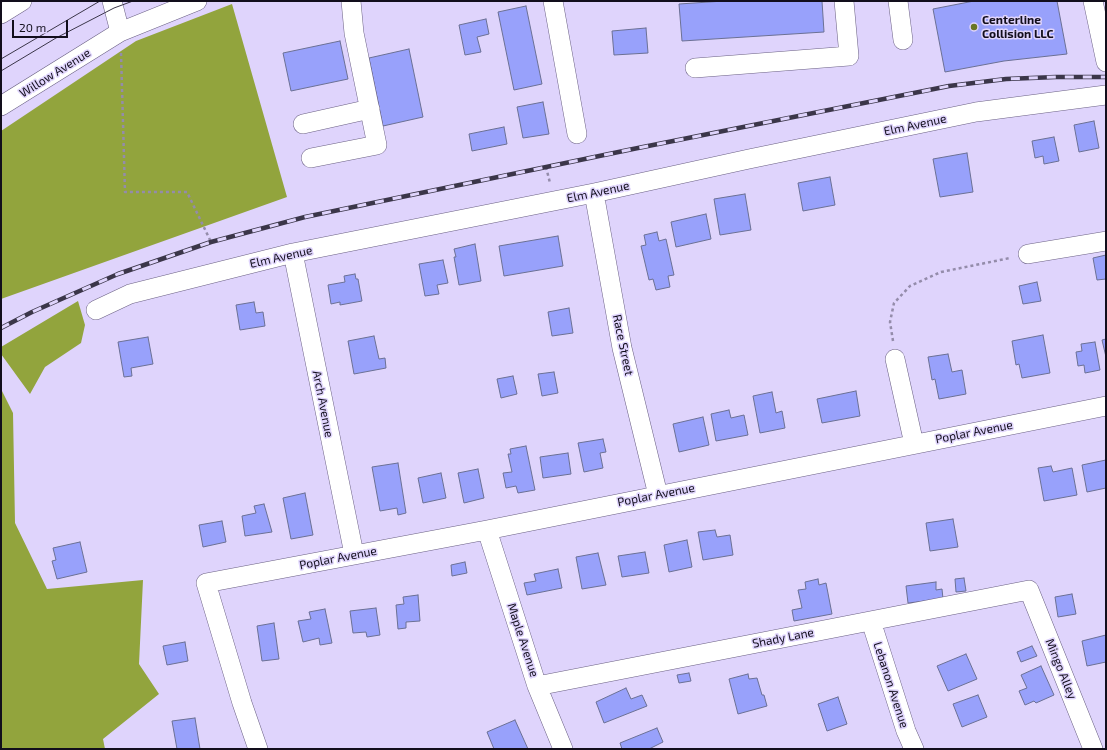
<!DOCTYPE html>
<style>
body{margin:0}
#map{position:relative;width:1107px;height:750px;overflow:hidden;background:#dfd4fc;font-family:"Exo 2",sans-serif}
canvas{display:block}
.frame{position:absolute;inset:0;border:2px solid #120e1c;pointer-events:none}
.scale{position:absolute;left:12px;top:20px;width:56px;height:18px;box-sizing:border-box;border:2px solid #120e1c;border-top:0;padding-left:5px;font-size:12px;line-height:14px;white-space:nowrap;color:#120e1c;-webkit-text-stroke:3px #dfd4fc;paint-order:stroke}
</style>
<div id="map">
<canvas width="1107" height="750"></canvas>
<div class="frame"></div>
<div class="scale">20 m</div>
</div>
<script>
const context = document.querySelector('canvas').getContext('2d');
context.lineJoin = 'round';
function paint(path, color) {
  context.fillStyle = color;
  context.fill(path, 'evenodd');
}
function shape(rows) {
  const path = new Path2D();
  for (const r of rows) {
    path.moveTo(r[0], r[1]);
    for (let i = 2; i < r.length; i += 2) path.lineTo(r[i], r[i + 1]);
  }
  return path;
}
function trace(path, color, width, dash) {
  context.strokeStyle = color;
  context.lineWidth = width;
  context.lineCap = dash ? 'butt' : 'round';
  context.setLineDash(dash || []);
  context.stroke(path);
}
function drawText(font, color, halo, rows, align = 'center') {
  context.font = font + ' "Exo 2",sans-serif';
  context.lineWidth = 3;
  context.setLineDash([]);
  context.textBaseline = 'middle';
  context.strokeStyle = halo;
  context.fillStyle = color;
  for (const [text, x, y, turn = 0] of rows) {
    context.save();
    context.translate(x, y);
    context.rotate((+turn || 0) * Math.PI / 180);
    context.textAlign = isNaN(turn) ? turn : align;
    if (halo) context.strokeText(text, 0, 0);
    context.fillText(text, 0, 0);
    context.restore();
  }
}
const forest = shape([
 [232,4,287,197,1,299,1,131,136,41],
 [78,301,85,325,81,343,45,367,30,394,1,354,1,347],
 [1,389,13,413,15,523,47,589,143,580,139,664,159,694,103,739,105,749,4,749,1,747]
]);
const building = shape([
 [724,1,822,1,824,32,682,41,679,4,724,1],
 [974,1,1057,1,1067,54,1004,61,945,72,933,9,974,1],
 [526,6,542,84,514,90,498,12,526,6],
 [486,19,489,34,477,37,481,52,465,55,459,25,486,19],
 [646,28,648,53,614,55,612,31,646,28],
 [340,41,348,79,291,91,283,53,340,41],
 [409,49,423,117,383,126,369,58,409,49],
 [543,102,549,134,523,138,517,107,543,102],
 [1094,121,1099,148,1079,152,1074,125,1094,121],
 [504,127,507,144,472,151,469,134,504,127],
 [1054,137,1059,161,1044,164,1043,156,1035,158,1032,141,1054,137],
 [967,153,973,192,940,197,933,159,967,153],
 [830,177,835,205,803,211,798,183,830,177],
 [745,194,751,230,720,235,714,199,745,194],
 [706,214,711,239,676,247,671,222,706,214],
 [657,232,659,241,666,239,674,275,668,276,670,287,656,290,653,279,649,280,641,246,646,245,644,235,657,232],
 [558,236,563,266,504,276,499,246,558,236],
 [475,244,481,281,459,285,454,257,456,257,454,249,475,244],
 [1106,255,1106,279,1097,280,1093,258,1106,255],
 [443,260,448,283,437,285,439,294,425,296,419,264,443,260],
 [355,274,356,279,358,279,362,301,340,305,340,302,331,304,328,285,345,282,344,276,355,274],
 [1037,282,1041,301,1023,304,1019,286,1037,282],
 [254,302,256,313,263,312,265,326,240,330,236,305,254,302],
 [569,308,573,333,552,336,548,312,569,308],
 [1043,335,1050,373,1022,378,1019,364,1016,365,1012,341,1043,335],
 [374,336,379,359,385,358,386,368,354,374,348,341,374,336],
 [148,337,153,364,131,368,132,376,124,377,118,342,148,337],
 [1106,339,1106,357,1102,340,1106,339],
 [1095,342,1100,370,1085,373,1084,365,1078,366,1076,352,1082,351,1081,344,1095,342],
 [948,354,952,372,962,370,966,394,939,399,935,379,932,380,928,357,948,354],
 [554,372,558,393,542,396,538,374,554,372],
 [513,376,517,394,501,398,497,379,513,376],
 [856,391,860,416,822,423,817,399,856,391],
 [772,392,776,413,782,411,785,428,760,433,753,396,772,392],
 [729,410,731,418,744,415,748,435,716,441,711,414,729,410],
 [703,417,709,445,679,452,673,424,703,417],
 [603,439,606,452,600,453,603,468,584,472,578,443,603,439],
 [526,446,535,490,518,493,516,486,506,488,503,473,512,472,508,454,511,454,510,449,526,446],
 [568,453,571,474,543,478,540,457,568,453],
 [1106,460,1106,488,1087,492,1082,465,1106,460],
 [398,463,406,513,398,515,397,508,380,511,372,467,398,463],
 [1051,466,1053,472,1072,468,1077,495,1044,501,1038,468,1051,466],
 [478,469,484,498,464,503,458,473,478,469],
 [441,473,446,498,423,503,418,478,441,473],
 [305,493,313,535,291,539,283,498,305,493],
 [264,504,272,532,245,536,242,516,256,513,254,506,264,504],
 [953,519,958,547,930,551,926,523,953,519],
 [222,521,226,542,203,547,199,525,222,521],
 [715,530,717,537,730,535,733,555,703,560,698,532,715,530],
 [687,540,692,567,669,572,664,545,687,540],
 [80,542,87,572,57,579,52,561,56,560,53,548,80,542],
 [645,552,649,573,622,577,618,556,645,552],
 [598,553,606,585,582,589,576,557,598,553],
 [465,562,467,573,452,576,451,565,465,562],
 [558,569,562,588,527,595,524,583,536,581,534,574,558,569],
 [964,578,966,591,956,592,955,579,964,578],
 [818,579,819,585,826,583,832,614,794,621,792,610,802,608,798,590,806,589,805,582,818,579],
 [936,582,936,590,942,589,943,599,908,603,906,586,936,582],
 [1072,594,1076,614,1058,617,1055,597,1072,594],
 [418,595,420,621,406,622,406,628,398,629,396,605,404,604,403,597,418,595],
 [376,608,380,635,367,637,366,632,353,633,350,611,376,608],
 [325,609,332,643,320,645,319,638,303,642,298,621,311,619,309,612,325,609],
 [274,623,279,659,262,661,257,626,274,623],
 [1106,635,1106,662,1087,666,1082,641,1106,635],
 [185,642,188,661,167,665,163,646,185,642],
 [1032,646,1037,656,1021,662,1017,652,1032,646],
 [966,654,977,679,948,691,937,666,966,654],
 [1041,666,1054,695,1036,703,1034,701,1025,705,1019,691,1027,688,1021,675,1041,666],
 [689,673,691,681,679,683,677,675,689,673],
 [748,674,749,679,757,678,762,695,764,695,767,706,738,714,729,679,748,674],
 [626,688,631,699,642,695,647,706,604,723,596,702,626,688],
 [978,695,987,717,962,727,953,704,978,695],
 [838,697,847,724,827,731,818,704,838,697],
 [195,718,200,749,177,749,172,721,195,718],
 [515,720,528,749,494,749,487,732,515,720],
 [657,728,663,742,649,749,622,749,620,743,657,728]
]);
const path = shape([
 [121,53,125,192,187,192,211,242],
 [546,167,550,183],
 [893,341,890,322,894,303,910,286,941,272,1010,258]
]);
const minor = shape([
 [112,1,120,32],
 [553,1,577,134],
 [898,1,903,40],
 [1093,1,1106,62],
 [1,14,22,1],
 [695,68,849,56,844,1],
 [1,106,120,32,197,1],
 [303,124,370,109],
 [311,158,377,145,354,33,351,1],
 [594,193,622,348,658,495],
 [293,253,354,554],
 [1028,254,1106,241],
 [96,310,130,294,293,253,594,193,749,159,976,112,1106,95],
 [895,359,914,444],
 [487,530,537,686,563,749],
 [871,621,906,731,914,749],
 [537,686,1029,590,1093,749],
 [258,749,242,703,206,583,487,530,1106,406]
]);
const tram = shape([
 [1,59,100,1],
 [1,71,56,38,114,8,133,1]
]);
const rail = shape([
 [1,328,32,312,118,274,211,242,305,217,633,149,949,86,1006,79,1056,77,1106,77]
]);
const markers = [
 [974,27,4,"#697623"]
];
const poiNames = [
 ["Centerline",982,20],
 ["Collision LLC",982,34]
];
const streetNames = [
 ["Willow Avenue",55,73,-32],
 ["Elm Avenue",915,125,-12],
 ["Elm Avenue",598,192,-12],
 ["Elm Avenue",281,257,-13],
 ["Race Street",623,345,78],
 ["Arch Avenue",323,404,79],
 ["Poplar Avenue",974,432,-11],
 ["Poplar Avenue",656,495,-11],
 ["Poplar Avenue",338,558,-11],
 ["Shady Lane",783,638,-11],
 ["Maple Avenue",523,640,72],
 ["Mingo Alley",1061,669,68],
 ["Lebanon Avenue",891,685,72]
];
paint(forest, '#92a43d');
paint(building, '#98a1fb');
trace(building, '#6b7094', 1);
trace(minor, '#6b6184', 20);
trace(path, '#948caa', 2.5, [3, 3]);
trace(minor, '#fff', 19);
trace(tram, '#3b3649', 1);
trace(rail, '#3b3649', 4.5);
trace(rail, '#dfd4fc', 3, [9]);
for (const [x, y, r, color] of markers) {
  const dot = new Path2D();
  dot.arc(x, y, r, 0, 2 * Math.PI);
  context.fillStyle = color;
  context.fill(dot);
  trace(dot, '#dfd4fc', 1.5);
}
drawText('bold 12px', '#120e1c', '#dfd4fc', poiNames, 'left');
drawText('12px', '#120e1c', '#dfd4fc', streetNames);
</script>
